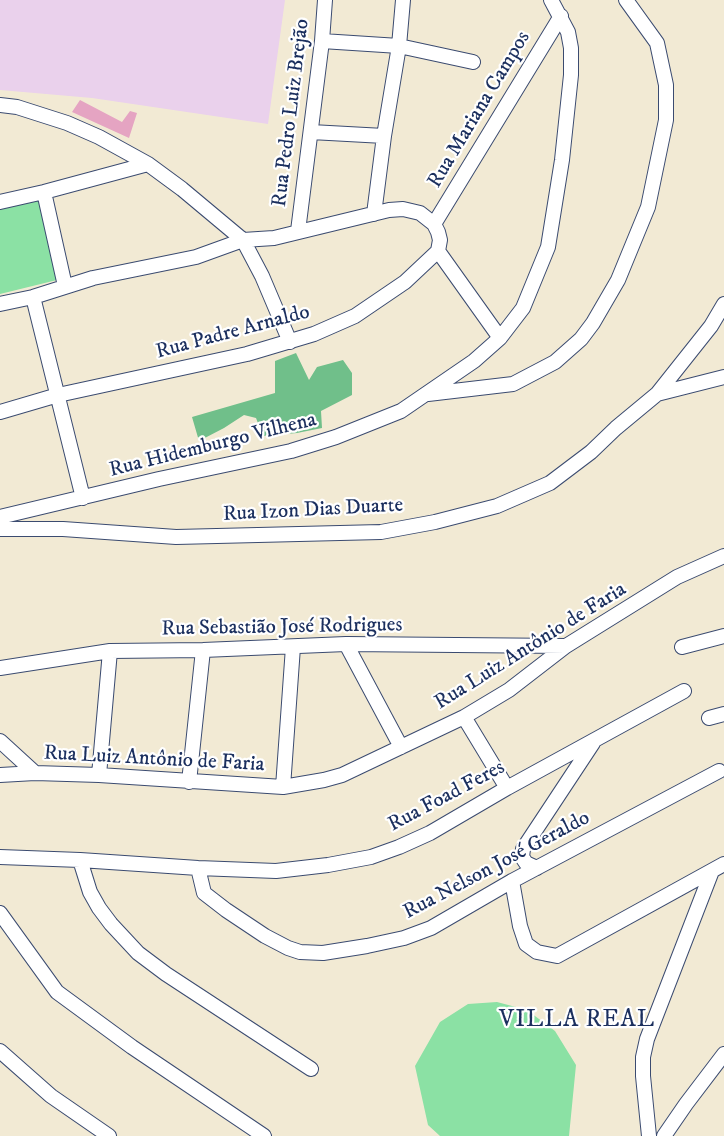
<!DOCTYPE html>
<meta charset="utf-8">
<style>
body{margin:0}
canvas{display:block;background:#f2ead4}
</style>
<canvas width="724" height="1136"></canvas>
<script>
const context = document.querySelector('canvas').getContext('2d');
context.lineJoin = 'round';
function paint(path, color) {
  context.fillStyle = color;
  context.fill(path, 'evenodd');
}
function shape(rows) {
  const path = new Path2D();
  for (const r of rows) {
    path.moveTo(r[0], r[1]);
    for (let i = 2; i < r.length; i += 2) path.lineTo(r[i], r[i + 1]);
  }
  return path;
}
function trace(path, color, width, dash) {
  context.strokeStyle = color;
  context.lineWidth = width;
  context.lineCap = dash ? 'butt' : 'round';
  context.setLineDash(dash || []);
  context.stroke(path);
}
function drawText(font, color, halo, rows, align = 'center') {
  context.font = font + ' "IM FELL DW Pica",serif';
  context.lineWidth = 4.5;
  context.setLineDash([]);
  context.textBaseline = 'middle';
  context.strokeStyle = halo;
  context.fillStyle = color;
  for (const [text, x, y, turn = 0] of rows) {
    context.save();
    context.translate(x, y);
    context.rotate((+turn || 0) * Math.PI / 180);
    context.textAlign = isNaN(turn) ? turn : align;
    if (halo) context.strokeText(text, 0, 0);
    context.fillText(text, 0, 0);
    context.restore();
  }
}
const built = shape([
 [0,0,285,0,268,124,92,98,0,90]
]);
const green = shape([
 [43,198,57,280,0,294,0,209],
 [497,1002,527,1010,555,1031,576,1065,569,1136,440,1136,428,1125,415,1066,440,1022,468,1004]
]);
const forest = shape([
 [296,353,309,380,317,367,343,360,352,373,352,395,321,411,322,428,297,433,263,436,256,418,244,415,224,428,199,441,192,417,275,393,275,361]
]);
const building = shape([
 [80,100,122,122,130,111,137,113,129,138,72,112]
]);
const minor = shape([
 [322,41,399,46,473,62],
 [0,105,17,107,67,123,99,137,148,164,182,189,243,240,262,276,290,342],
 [311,132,384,136],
 [44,192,65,286],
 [0,202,44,192,148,164],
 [374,214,384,136,399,46,403,0],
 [434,224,561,16],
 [298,231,322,41,325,0],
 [438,251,500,338],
 [33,297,83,498],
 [0,304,33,297,93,278,196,257,243,240,274,238,389,210,403,209,420,213,434,224,438,232,440,240,438,251,405,282,355,316,314,334,247,354,58,395,0,412],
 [428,394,513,384,555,362,581,339,593,323,618,280,648,207,666,120,666,85,657,43,626,0],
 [657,394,724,377],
 [0,517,159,479,291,451,336,437,401,411,474,361,500,338,523,308,548,247,562,160,571,75,571,48,568,32,551,0],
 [0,529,63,529,176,537,381,532,435,522,497,506,550,483,591,452,616,428,657,394,711,326,724,304],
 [346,644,401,747],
 [682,647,724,636],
 [0,668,110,651,203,650,346,644,566,646],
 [464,717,507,788],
 [709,718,724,714],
 [0,741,35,773],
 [0,775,35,773,99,775,283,787,324,780,342,775,464,717,509,690,566,646,677,577,724,556],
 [99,775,110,651],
 [189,782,203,650],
 [283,787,293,647],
 [0,857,80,860,198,868,276,871,328,865,371,857,399,847,430,833,507,788,684,691],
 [80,860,90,892,99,908,111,924,138,953,166,974,311,1069],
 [198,868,204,893,226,910,265,936,288,948,300,952,323,953,367,946,404,938,431,928,512,881,719,771],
 [537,868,526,863,522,857,523,849,593,743],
 [512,881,520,926,526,944,537,952,557,956,724,864],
 [0,913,57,992,132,1047,264,1136],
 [0,1051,51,1096,109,1136],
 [649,1136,643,1076,643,1057,647,1039,712,871],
 [664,1136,686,1104,724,1054]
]);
const streetNames = [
 ["Rua Mariana Campos",480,110,-59],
 ["Rua Pedro Luiz Brejão",292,113,-83],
 ["Rua Padre Arnaldo",233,333,-15],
 ["Rua Hidemburgo Vilhena",213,446,-14],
 ["Rua Izon Dias Duarte",313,511,-3],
 ["Rua Sebastião José Rodrigues",282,628,-1],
 ["Rua Luiz Antônio de Faria",531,647,-32],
 ["Rua Luiz Antônio de Faria",154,760,3],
 ["Rua Foad Feres",447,797,-28],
 ["Rua Nelson José Geraldo",497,866,-28]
];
const quarterNames = [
 ["VILLA REAL",577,1021]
];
paint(built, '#ead1ec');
paint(green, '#8be1a4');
paint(forest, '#70bf8a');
paint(building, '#e5a4c2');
trace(minor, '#3b4b70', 16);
trace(minor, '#fff', 14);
drawText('21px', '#1b2f5e', '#fff', streetNames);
context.letterSpacing = '1px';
drawText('24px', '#1b2f5e', '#fff', quarterNames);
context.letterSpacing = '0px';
</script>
